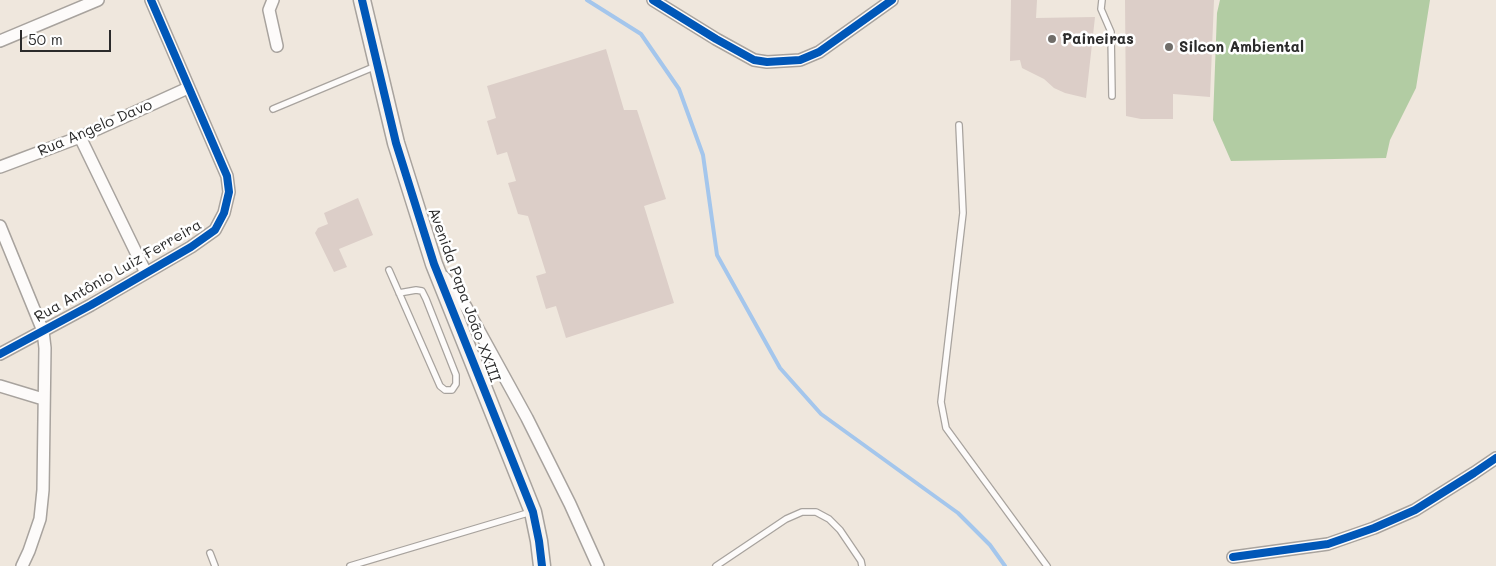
<!DOCTYPE html>
<meta charset="utf-8">
<style>
body{margin:0}
#map{position:relative;width:1496px;height:566px;overflow:hidden;background:#efe7dd;font-family:Mali,sans-serif}
canvas{display:block}
.scale{position:absolute;left:20px;top:30px;width:91px;height:22px;box-sizing:border-box;border:2px solid #2b2b2b;border-top:0;padding-left:6px;font-size:15px;line-height:18px;white-space:nowrap;color:#2b2b2b;-webkit-text-stroke:4px #fff;paint-order:stroke}
</style>
<div id="map">
<canvas width="1496" height="566"></canvas>
<div class="scale">50 m</div>
</div>
<script>
const context = document.querySelector('canvas').getContext('2d');
context.lineJoin = 'round';
function paint(path, color) {
  context.fillStyle = color;
  context.fill(path, 'evenodd');
}
function shape(rows) {
  const path = new Path2D();
  for (const r of rows) {
    path.moveTo(r[0], r[1]);
    for (let i = 2; i < r.length; i += 2) path.lineTo(r[i], r[i + 1]);
  }
  return path;
}
function trace(path, color, width, dash) {
  context.strokeStyle = color;
  context.lineWidth = width;
  context.lineCap = dash ? 'butt' : 'round';
  context.setLineDash(dash || []);
  context.stroke(path);
}
function drawText(font, color, halo, rows, align = 'center') {
  context.font = font + ' Mali,sans-serif';
  context.lineWidth = 5;
  context.setLineDash([]);
  context.textBaseline = 'middle';
  context.strokeStyle = halo;
  context.fillStyle = color;
  for (const [text, x, y, turn = 0] of rows) {
    context.save();
    context.translate(x, y);
    context.rotate((+turn || 0) * Math.PI / 180);
    context.textAlign = isNaN(turn) ? turn : align;
    if (halo) context.strokeText(text, 0, 0);
    context.fillText(text, 0, 0);
    context.restore();
  }
}
const forest = shape([
 [1220,0,1430,0,1416,88,1390,140,1386,158,1231,161,1213,120,1217,13]
]);
const stream = shape([
 [587,0,641,34,679,89,703,155,717,255,780,368,821,414,958,513,990,545,1005,566]
]);
const building = shape([
 [1011,0,1037,0,1036,18,1095,17,1086,98,1065,93,1054,88,1044,79,1022,68,1020,60,1010,61],
 [1125,0,1214,0,1210,97,1173,94,1173,119,1141,119,1126,116],
 [606,49,624,110,637,110,666,199,644,206,674,303,566,338,556,306,546,309,536,276,546,273,528,216,518,214,508,183,516,181,507,152,497,155,487,121,496,118,487,86],
 [358,198,373,235,339,249,347,267,334,272,315,233,318,228,328,224,324,213]
]);
const lane = shape([
 [1102,0,1101,9,1111,32,1112,96],
 [273,109,376,66],
 [959,125,963,213,941,402,946,428,1047,566],
 [389,270,440,386,445,390,452,390,456,384,456,375,426,299,422,291,416,290,399,293],
 [210,553,215,566],
 [350,566,531,512],
 [716,566,786,519,802,512,816,512,829,519,840,530,861,561,862,566]
]);
const street = shape([
 [273,0,269,10,277,46],
 [653,0,716,39,754,60,767,62,800,60,819,52,892,0],
 [0,41,98,0],
 [80,137,146,273],
 [0,167,80,137,188,88],
 [0,226,43,331,45,348,43,490,40,519,29,551,22,566],
 [444,277,466,307,527,418,570,504,598,566],
 [0,354,91,305,191,247,215,230,224,213,229,192,227,176,151,0],
 [0,386,43,399],
 [1233,557,1328,544,1374,528,1415,510,1474,473,1496,458]
]);
const secondary = shape([
 [362,0,396,143,434,264,533,512,539,541,542,566]
]);
const cycleway = shape([
 [362,0,396,143,434,264,533,512,539,541,542,566],
 [653,0,716,39,754,60,767,62,800,60,819,52,892,0],
 [0,354,91,305,191,247,215,230,224,213,229,192,227,176,151,0],
 [1233,557,1328,544,1374,528,1415,510,1474,473,1496,458]
]);
const markers = [
 [1052,39,5,"#706d69"],
 [1169,47,5,"#706d69"]
];
const poiNames = [
 ["Paineiras",1062,39],
 ["Silcon Ambiental",1179,47]
];
const streetNames = [
 ["Rua Angelo Davo",95,128,-23],
 ["Rua Antônio Luiz Ferreira",118,271,-30],
 ["Avenida Papa João XXIII",464,295,70]
];
paint(forest, '#b2cca3');
trace(stream, '#a4c6ec', 4);
paint(building, '#dccec8');
trace(lane, '#a8a39e', 8);
trace(street, '#a8a39e', 14);
trace(secondary, '#a8a39e', 19);
trace(lane, '#fdfbfa', 5.5);
trace(street, '#fdfbfa', 11);
trace(secondary, '#f7f3ef', 16);
trace(cycleway, '#0057b8', 8);
for (const [x, y, r, color] of markers) {
  const dot = new Path2D();
  dot.arc(x, y, r, 0, 2 * Math.PI);
  context.fillStyle = color;
  context.fill(dot);
  trace(dot, '#fff', 2);
}
drawText('bold 15px', '#2b2b2b', '#fff', poiNames, 'left');
drawText('15px', '#2b2b2b', '#fff', streetNames);
</script>
